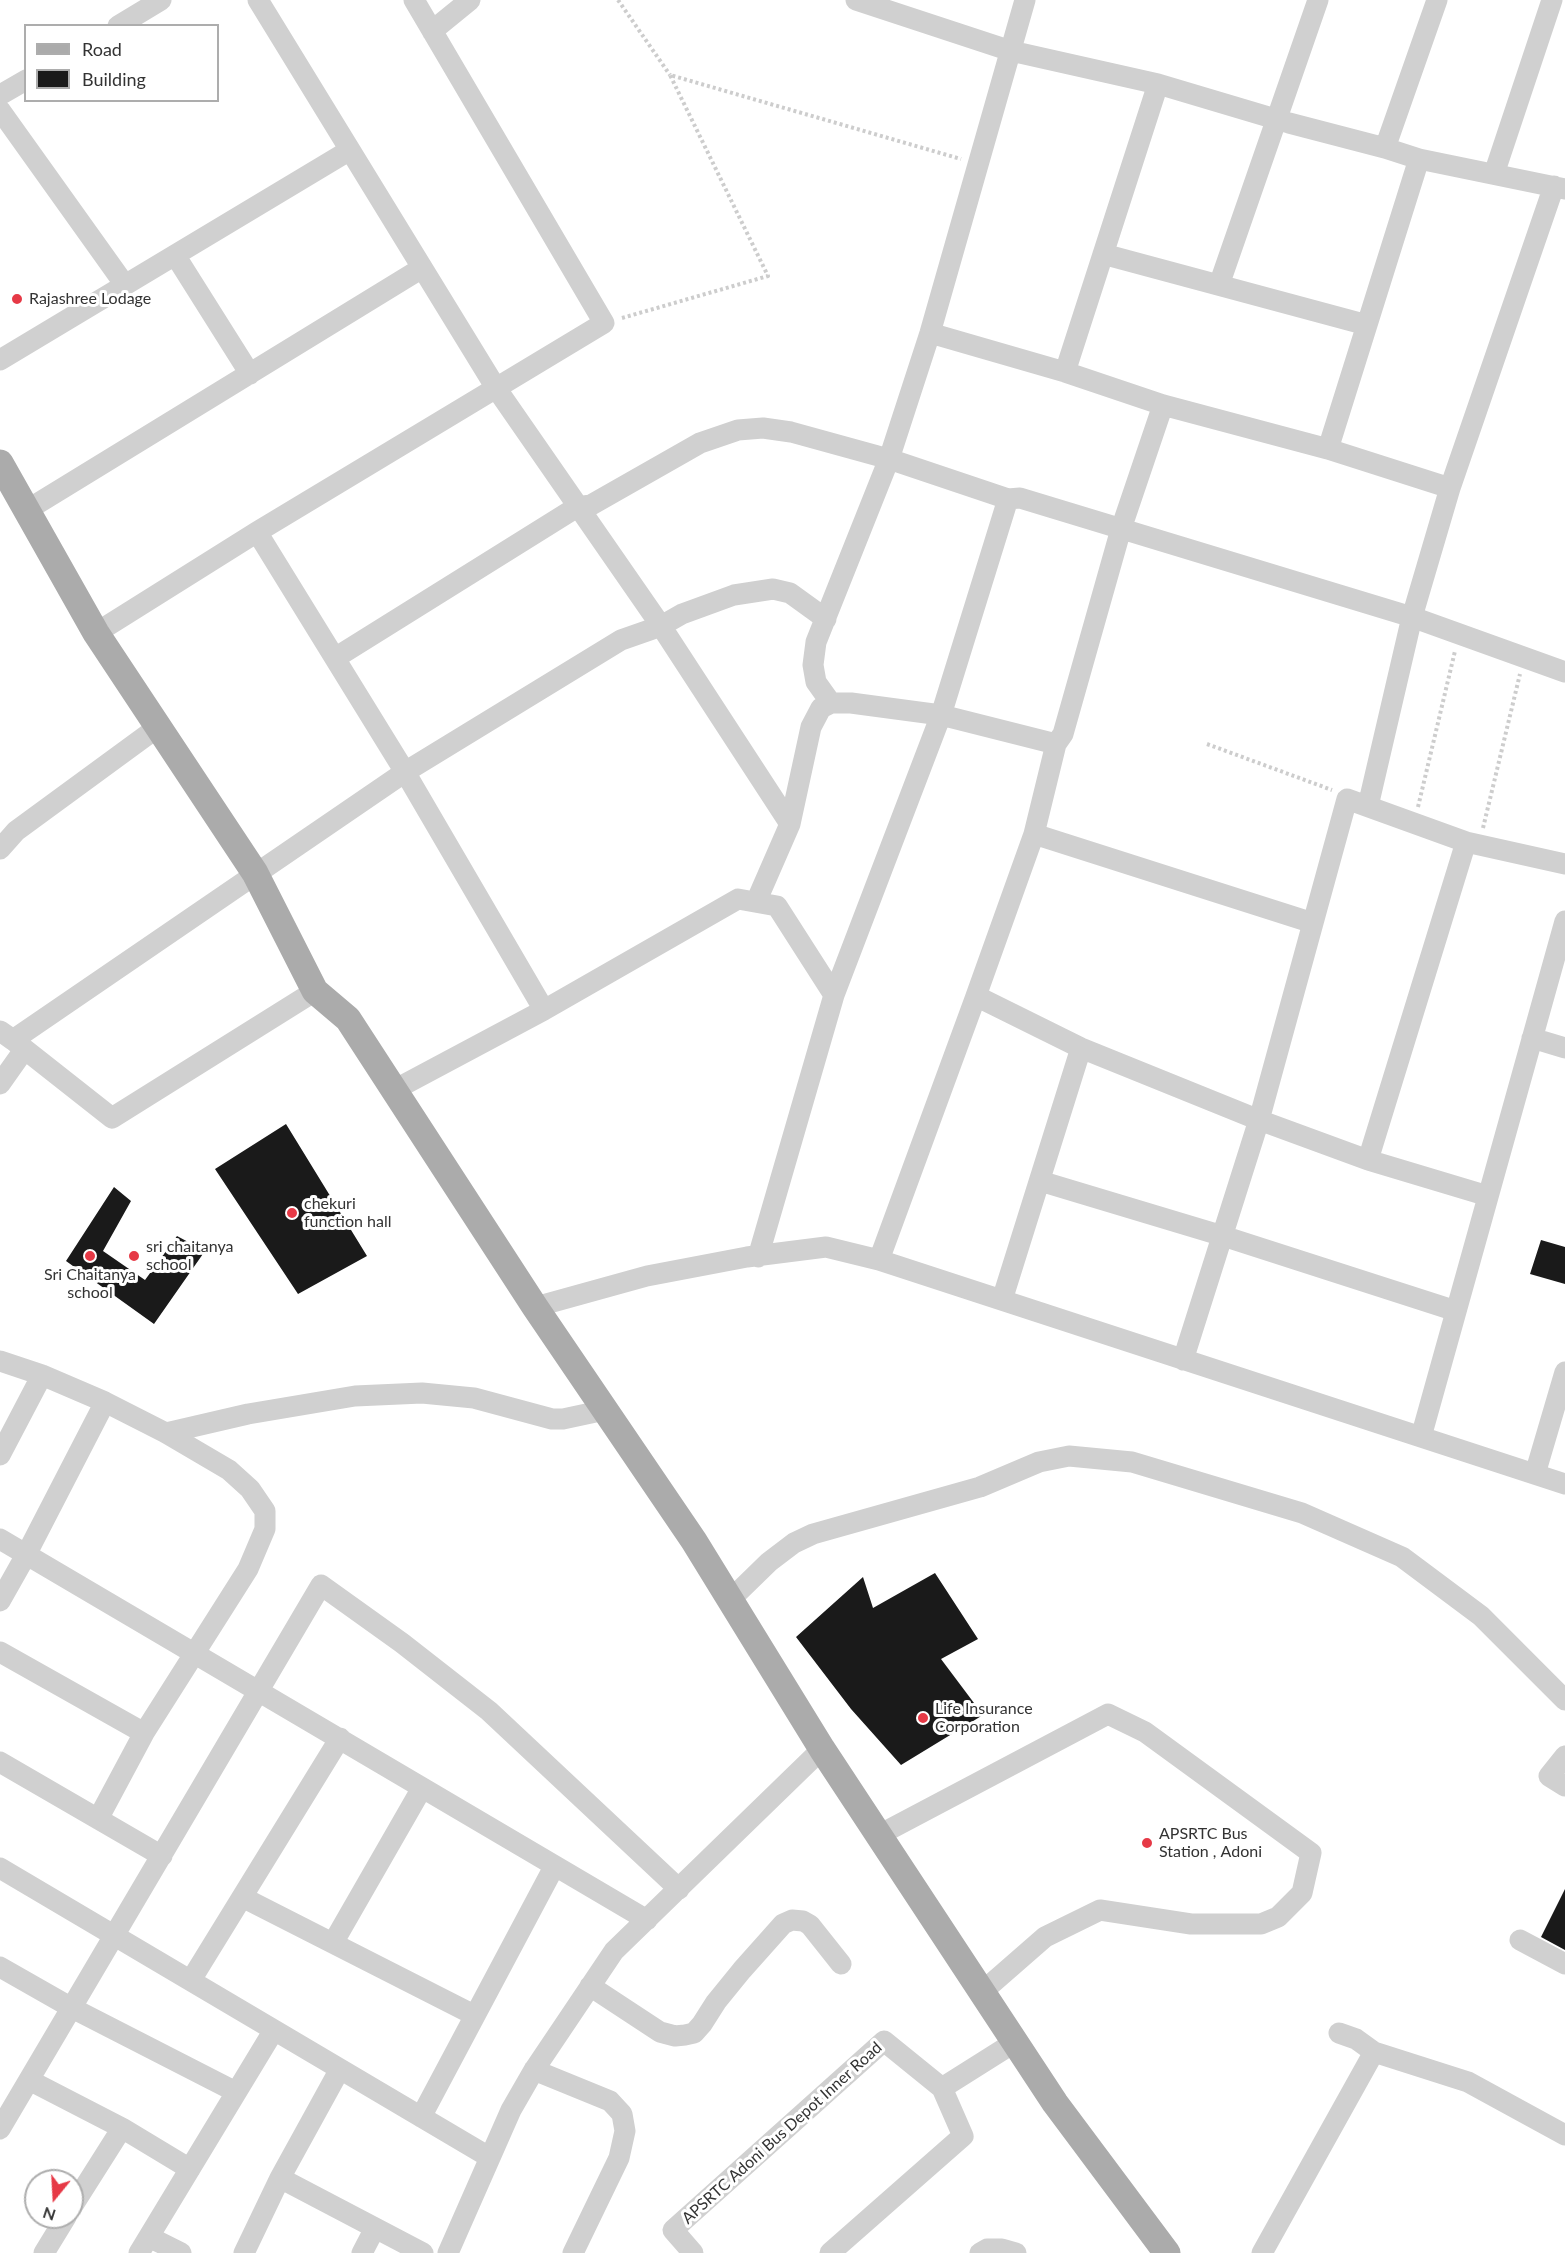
<!DOCTYPE html>
<style>
body{margin:0}
#map{position:relative;width:1565px;height:2253px;overflow:hidden;background:#fff;font-family:Lato,sans-serif}
canvas{display:block}
.legend{position:absolute;left:24px;top:24px;width:195px;height:78px;box-sizing:border-box;background:#fff;border:2px solid #adadad;margin:0;padding:8px 10px;list-style:none;font-size:18px;color:#333}
.legend li{display:flex;align-items:center;gap:12px;height:30px}
.legend b{width:30px;border:2px solid #adadad}
.north{position:absolute;left:24px;top:2169px;width:60px;height:60px;box-sizing:border-box;background:#fff;border:2px solid #adadad;border-radius:50%;rotate:198deg;font-size:16px;font-weight:700;line-height:24px;text-align:center;color:#333}
.north::after{content:'';display:block;margin:auto;width:21px;height:27px;background:#e63946;clip-path:polygon(50% 0,100% 100%,50% 72%,0 100%)}
</style>
<div id="map">
<canvas width="1565" height="2253"></canvas>
<ul class="legend">
<li><b style="height:8px;background:#ababab"></b>Road</li>
<li><b style="height:16px;background:#1a1a1a"></b>Building</li>
</ul>
<div class="north">N</div>
</div>
<script>
const context = document.querySelector('canvas').getContext('2d');
context.lineJoin = 'round';
function paint(path, color) {
  context.fillStyle = color;
  context.fill(path, 'evenodd');
}
function shape(rows) {
  const path = new Path2D();
  for (const r of rows) {
    path.moveTo(r[0], r[1]);
    for (let i = 2; i < r.length; i += 2) path.lineTo(r[i], r[i + 1]);
  }
  return path;
}
function trace(path, color, width, dash) {
  context.strokeStyle = color;
  context.lineWidth = width;
  context.lineCap = dash ? 'butt' : 'round';
  context.setLineDash(dash || []);
  context.stroke(path);
}
function drawText(font, color, halo, rows, align = 'center') {
  context.font = font + ' Lato,sans-serif';
  context.lineWidth = 6;
  context.setLineDash([]);
  context.textBaseline = 'middle';
  context.strokeStyle = halo;
  context.fillStyle = color;
  for (const [text, x, y, turn = 0] of rows) {
    context.save();
    context.translate(x, y);
    context.rotate((+turn || 0) * Math.PI / 180);
    context.textAlign = isNaN(turn) ? turn : align;
    if (halo) context.strokeText(text, 0, 0);
    context.fillText(text, 0, 0);
    context.restore();
  }
}
const building = shape([
 [286,1124,367,1256,298,1294,215,1169],
 [114,1187,131,1201,103,1251,145,1280,177,1236,205,1251,154,1324,66,1261],
 [1541,1240,1565,1247,1565,1284,1530,1274],
 [935,1573,978,1639,941,1659,983,1715,901,1765,851,1709,796,1637,863,1577,873,1608],
 [1565,1889,1565,1950,1541,1937]
]);
const path = shape([
 [618,0,670,75],
 [622,318,768,276,670,75,961,159],
 [1207,744,1332,790],
 [1418,807,1455,651],
 [1483,828,1520,674]
]);
const minor = shape([
 [258,0,496,388,661,626,790,824],
 [856,0,1011,51,1158,84,1289,123,1385,148,1419,159,1565,189],
 [118,26,161,0],
 [432,31,470,0],
 [0,95,26,80],
 [0,110,125,285],
 [1385,148,1437,0],
 [1494,174,1552,0],
 [1103,254,1367,325],
 [175,255,250,374],
 [1219,285,1318,0],
 [930,333,1065,372,1163,405,1328,449,1450,488],
 [0,360,350,150],
 [1065,372,1158,84],
 [1328,449,1419,159],
 [27,510,422,268],
 [257,532,405,772,544,1010],
 [96,633,257,532,604,323,414,0],
 [335,658,577,507,591,505,700,443,738,430,763,428,791,432,889,459,1008,499,1020,498,1412,617,1565,672],
 [831,703,816,682,813,665,816,642,889,459,930,333,1025,0],
 [1368,806,1412,617,1450,488,1554,186],
 [1034,834,1056,744,1063,734,1121,529,1163,405],
 [1466,842,1565,864],
 [0,849,16,831,158,727],
 [756,902,790,824,811,727,821,708,831,703,851,703,941,715,1056,744],
 [834,995,941,715,1008,499],
 [976,996,1034,834,1313,923],
 [0,1031,13,1040,112,1118,315,991],
 [1532,1038,1565,1048],
 [13,1040,405,772,621,640,661,626,682,614,734,595,773,589,790,593,826,619],
 [0,1084,24,1050],
 [394,1090,544,1010,738,899,777,906,834,995,758,1257],
 [1040,1181,1223,1236,1456,1311],
 [879,1260,976,996,1081,1048,1259,1120,1368,1160,1488,1196],
 [1002,1300,1081,1048],
 [535,1307,647,1276,747,1257,826,1247,879,1260,1565,1484],
 [1183,1360,1259,1120,1347,799,1466,842,1368,1160],
 [0,1361,42,1375,105,1402,166,1433,229,1470,250,1489,265,1511,265,1529,248,1569,144,1733,98,1819],
 [166,1433,248,1414,355,1396,422,1393,474,1398,552,1419,563,1419,605,1410],
 [1421,1437,1565,921],
 [0,1455,42,1375],
 [1535,1474,1565,1372],
 [0,1539,647,1920],
 [730,1600,769,1562,794,1543,813,1534,980,1487,1039,1462,1069,1456,1132,1462,1302,1513,1402,1557,1481,1616,1565,1700],
 [0,1601,26,1555,105,1402],
 [0,1652,144,1733],
 [1565,1756,1549,1776,1565,1786],
 [0,1762,162,1856],
 [879,1835,1108,1714,1145,1732,1311,1853,1302,1893,1278,1917,1261,1924,1191,1924,1100,1910,1045,1937,982,1992],
 [0,1868,489,2157],
 [242,1897,474,2015],
 [1520,1940,1565,1964],
 [333,1943,422,1788],
 [0,1967,72,2008,236,2092],
 [191,1980,340,1738],
 [590,1986,660,2032,675,2036,685,2035,694,2033,702,2024,716,2002,742,1970,783,1924,792,1920,803,1921,810,1925,841,1964],
 [1339,2033,1356,2039,1374,2052],
 [340,2069,280,2178,423,2253],
 [534,2070,610,2101,622,2114,625,2131,619,2158,573,2253],
 [29,2080,122,2128,190,2169],
 [421,2117,554,1867],
 [0,2129,321,1585,402,1643,489,1711,679,1889],
 [72,2207,122,2128],
 [149,2237,181,2253],
 [44,2253,66,2217],
 [139,2253,274,2030],
 [244,2253,280,2178],
 [362,2253,375,2228],
 [448,2253,511,2110,534,2070,614,1951,822,1749],
 [693,2253,673,2230,884,2041,942,2088],
 [830,2253,963,2136,942,2088,1015,2042],
 [980,2253,987,2249,1002,2249,1016,2253],
 [1262,2253,1374,2052,1468,2082,1565,2135]
]);
const major = shape([
 [0,463,96,633,255,873,315,991,348,1019,535,1307,694,1541,822,1749,1055,2103,1167,2253]
]);
const markers = [
 [17,299,6,"#e63946"],
 [292,1213,6,"#e63946"],
 [90,1256,6,"#e63946"],
 [134,1256,6,"#e63946"],
 [923,1718,6,"#e63946"],
 [1147,1843,6,"#e63946"]
];
const poiNames = [
 ["Rajashree Lodage",29,299],
 ["chekuri",304,1204],
 ["function hall",304,1222],
 ["sri chaitanya",146,1247],
 ["school",146,1265],
 ["Sri Chaitanya",90,1275,"center"],
 ["school",90,1293,"center"],
 ["Life Insurance",935,1709],
 ["Corporation",935,1727],
 ["APSRTC Bus",1159,1834],
 ["Station , Adoni",1159,1852]
];
const streetNames = [
 ["APSRTC Adoni Bus Depot Inner Road",782,2133,-42]
];
paint(building, '#1a1a1a');
trace(path, '#cdcdcd', 4, [3, 3]);
trace(minor, '#d0d0d0', 21);
trace(major, '#ababab', 27);
for (const [x, y, r, color] of markers) {
  const dot = new Path2D();
  dot.arc(x, y, r, 0, 2 * Math.PI);
  context.fillStyle = color;
  context.fill(dot);
  trace(dot, '#fff', 2);
}
drawText('16px', '#333', '#fff', poiNames, 'left');
drawText('16px', '#333', '#fff', streetNames);
</script>
